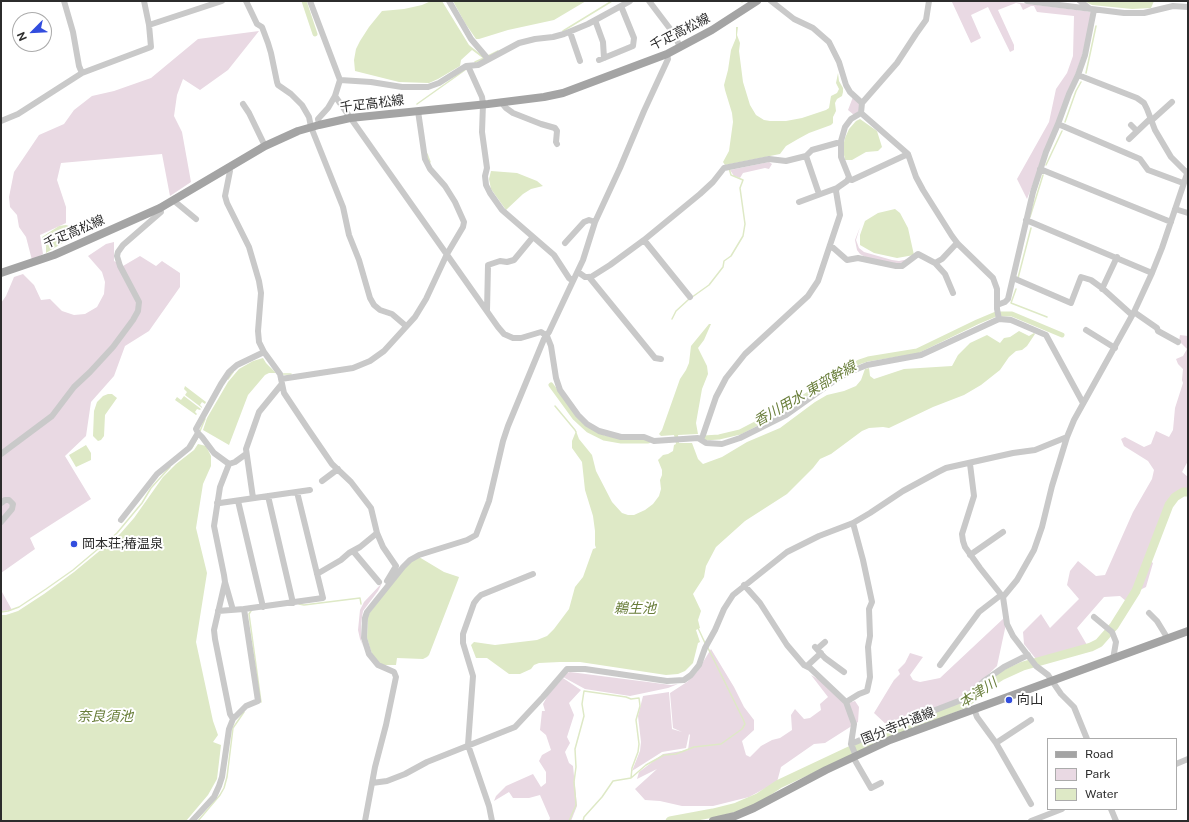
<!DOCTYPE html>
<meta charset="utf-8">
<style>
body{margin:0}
#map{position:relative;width:1189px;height:822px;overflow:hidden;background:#fff;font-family:"Public Sans",sans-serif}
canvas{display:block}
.frame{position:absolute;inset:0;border:2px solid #2c2c2c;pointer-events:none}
.legend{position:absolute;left:1047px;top:738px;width:130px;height:72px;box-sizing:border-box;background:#fff;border:1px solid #ababab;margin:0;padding:5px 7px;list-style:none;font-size:12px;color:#2c2c2c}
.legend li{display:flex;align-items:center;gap:8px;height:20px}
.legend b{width:20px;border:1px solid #ababab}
.north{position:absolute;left:12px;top:12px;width:40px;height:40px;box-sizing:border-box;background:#fff;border:1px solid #ababab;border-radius:50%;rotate:246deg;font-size:11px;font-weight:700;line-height:16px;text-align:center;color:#2c2c2c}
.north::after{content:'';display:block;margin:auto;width:14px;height:18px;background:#324dde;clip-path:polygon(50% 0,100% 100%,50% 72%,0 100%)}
</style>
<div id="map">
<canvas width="1189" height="822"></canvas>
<div class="frame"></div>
<ul class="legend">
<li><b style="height:5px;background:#a4a4a4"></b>Road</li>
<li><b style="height:11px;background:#e9d9e3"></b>Park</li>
<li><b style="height:11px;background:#dee9c6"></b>Water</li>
</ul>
<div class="north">N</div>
</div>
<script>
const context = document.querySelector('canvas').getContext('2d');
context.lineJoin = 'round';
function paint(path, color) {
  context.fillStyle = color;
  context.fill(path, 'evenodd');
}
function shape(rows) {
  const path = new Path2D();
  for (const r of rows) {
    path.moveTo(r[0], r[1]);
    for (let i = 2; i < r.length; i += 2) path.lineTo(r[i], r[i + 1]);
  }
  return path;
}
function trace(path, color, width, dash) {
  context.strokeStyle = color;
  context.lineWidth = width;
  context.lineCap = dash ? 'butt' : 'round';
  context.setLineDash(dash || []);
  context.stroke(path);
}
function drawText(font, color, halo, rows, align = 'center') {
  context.font = font + ' "Public Sans","Noto Sans JP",sans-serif';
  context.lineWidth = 4;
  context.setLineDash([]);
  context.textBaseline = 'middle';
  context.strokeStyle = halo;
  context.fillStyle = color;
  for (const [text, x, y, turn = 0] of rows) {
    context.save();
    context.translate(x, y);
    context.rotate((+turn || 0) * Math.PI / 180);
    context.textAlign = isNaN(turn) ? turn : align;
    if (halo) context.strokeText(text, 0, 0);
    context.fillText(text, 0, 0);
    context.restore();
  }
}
const green = shape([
 [954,1,1006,1,1092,12,1083,52,1074,79,1027,199,1017,179,1049,122,1056,89,1067,73,1073,56,1074,16,1037,12,1034,6,1031,6,1023,10,1020,4,1016,3,998,10,1014,45,1014,50,1010,52,988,7,971,15,981,38,971,43,952,2],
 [259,31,228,70,200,90,183,79,177,95,174,116,182,132,191,182,170,196,162,154,61,163,57,180,66,207,66,223,40,235,43,254,32,260,26,237,19,227,17,215,10,207,9,197,14,172,39,135,64,124,74,110,92,96,114,91,151,78,198,39],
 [853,97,860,104,859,111,854,115,848,110],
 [769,162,772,164,769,169,765,168,743,173,740,178,734,176,730,170],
 [860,227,856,240,859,248,864,252,892,260,899,261,909,259,904,262,897,264,867,258,860,254,857,250,855,240],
 [114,242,114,261,123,266,140,256,156,266,162,261,180,273,180,287,149,331,125,346,114,376,91,402,86,436,65,456,91,499,30,538,35,549,1,573,1,303,6,296,14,277,23,274,34,285,41,300,50,299,62,311,74,315,85,314,97,307,104,294,105,282,102,272,88,256,106,244],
 [1180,335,1188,336,1188,461,1182,472,1188,477,1188,490,1174,499,1169,508,1161,532,1147,558,1153,563,1146,587,1138,591,1127,602,1120,596,1104,597,1077,628,1087,645,1036,659,1024,644,1023,632,1041,614,1050,628,1079,599,1067,585,1070,571,1078,561,1096,576,1105,575,1133,512,1152,479,1154,470,1148,461,1124,446,1121,439,1125,437,1144,447,1151,444,1156,431,1169,437,1173,430,1175,408,1183,383,1182,380,1183,369,1178,364,1176,359,1183,356,1187,349,1179,341],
 [382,583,378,591,363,611,361,624,361,640,364,648,360,639,358,630,360,610,364,602],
 [2,592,12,610,1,611],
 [1004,618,1006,624,997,666,964,698,889,727,874,713,894,680,900,674,898,670,905,663,910,653,923,657,910,675,913,680,920,682,940,678],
 [711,649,734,687,744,707,754,720,754,730,742,741,746,755,750,757,761,746,772,740,780,738,792,730,791,715,795,709,804,719,810,718,821,710,820,704,828,697,811,675,821,681,845,704,855,701,859,707,858,722,825,743,814,744,781,767,777,782,749,797,713,806,682,806,660,801,645,800,635,789,657,769,637,779,639,772,663,754,688,750,690,735,689,734,686,748,662,752,632,771,640,751,641,742,638,716,643,696,669,692,672,729,682,732,673,728,670,693,687,682,697,672],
 [570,672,671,685,678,684,668,688,630,696,585,689,563,677,566,673],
 [563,678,581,690,569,703,574,715,567,737,570,743,565,752,569,763,573,766,577,806,571,821,549,821,550,818,540,795,529,798,513,798,509,792,494,801,496,796,506,786,533,774,541,787,546,783,546,772,539,761,542,755,551,750,546,735,540,730,542,711,545,711,543,704,548,695]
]);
const water = shape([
 [431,1,442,1,469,45,484,57,484,59,472,50,461,60,460,66,438,79,429,83,399,82,355,71,354,60,356,49,360,41,369,27,382,11,404,9,422,5],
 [453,1,586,1,554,20,508,30,479,39,476,39,465,23],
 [1084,1,1154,1,1151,8,1132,9,1092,5],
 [736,27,738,27,737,35,740,43,739,51,743,82,750,105,756,115,764,120,770,121,786,121,802,118,826,110,829,108,831,96,837,93,839,89,836,83,838,73,839,81,843,88,843,92,842,96,837,99,835,103,836,111,833,117,833,123,831,125,809,133,798,139,786,146,780,154,725,165,723,162,729,151,733,122,732,113,725,90,724,85,728,70,731,50,736,38],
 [860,119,877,131,882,147,878,151,866,152,852,160,845,160,844,155,843,146,845,138,849,129,856,121],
 [491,171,517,173,537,181,543,186,531,189,523,194,506,210,491,189,489,179],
 [895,209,900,213,908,228,914,255,897,258,874,253,860,245,860,235,865,221,878,213],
 [66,225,69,226,71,238,46,253,46,246,43,241,42,237,59,226],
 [709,324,711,324,704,340,698,348,707,366,708,374,702,389,696,423,698,434,678,435,679,443,692,443,698,459,703,464,722,457,747,442,780,428,815,402,827,395,844,391,856,386,861,380,865,369,869,368,870,376,874,379,904,369,952,366,958,355,970,343,987,335,1000,343,1004,338,1010,337,1019,331,1029,336,1034,333,1035,334,1027,346,1022,350,1016,351,1009,357,1000,370,981,385,964,395,933,407,889,428,883,427,869,428,862,431,831,454,820,459,813,468,787,494,745,521,716,547,706,566,704,577,693,594,701,611,698,620,700,628,696,630,700,642,698,643,693,663,685,671,678,674,666,675,580,662,560,662,539,663,534,665,531,669,520,674,509,674,487,658,476,658,471,645,474,642,495,645,537,640,547,636,554,629,569,609,575,587,583,577,593,549,596,548,595,545,595,531,593,516,585,490,582,462,572,448,572,441,576,431,579,439,592,455,596,471,612,502,622,513,628,515,634,515,645,510,653,504,659,496,661,489,660,480,662,475,662,470,658,460,663,455,668,454,673,451,674,445,676,444,674,435,661,436,659,434,662,430,680,379,686,370,689,363,691,346],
 [263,358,266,363,276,373,269,373,265,375,248,395,229,445,203,430,207,418,228,382,239,369,253,361],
 [185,386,206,402,205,404,202,402,200,405,202,407,202,408,185,395,187,392,184,389],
 [108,394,112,394,117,398,105,415,104,436,101,440,98,441,93,436,94,411,97,402,103,396],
 [184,396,201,409,200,410,197,409,195,412,197,414,196,415,175,400,177,397,181,400],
 [198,444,206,446,211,456,211,466,203,484,196,528,207,573,196,642,213,721,218,735,213,742,221,745,217,779,208,795,186,821,1,821,1,615,6,615,18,611,44,594,74,572,120,534,134,518,163,477,176,464,194,450],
 [86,445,91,453,91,460,76,467,69,455],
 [419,557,444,572,459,577,458,580,429,655,427,657,423,659,397,658,396,665,382,665,373,657,367,638,368,615,407,564]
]);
const stream = shape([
 [742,2,742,1],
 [563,31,612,1],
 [488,56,498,51],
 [475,62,484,58],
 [1086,73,1096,26],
 [417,104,465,70],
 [1065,122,1076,91,1081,82],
 [427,154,430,162],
 [1046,165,1062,131],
 [1030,217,1043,175],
 [1018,278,1031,228],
 [1016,289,1011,303,1047,317],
 [672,319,676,311,688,300,709,285,723,267,724,261,731,256,743,236,745,224,740,188,743,180,731,175,729,168],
 [282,374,291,374],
 [228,379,233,372],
 [555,406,575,430,576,432],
 [200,431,205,419],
 [192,448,197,439],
 [299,604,304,605,360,598,361,604],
 [251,611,249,614,261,702],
 [1,612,8,611,19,607,46,589,73,570,117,533,142,503,151,488,170,467],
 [698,628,705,643],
 [198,821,220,795,224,788,227,777,233,728,244,712],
 [569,821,576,805,574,782,576,767,575,749,584,716,582,704,584,691,626,697,631,699,639,698,640,706,636,720,639,744,638,752,632,768,631,778],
 [583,821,584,817,602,797,613,781,631,778,646,765,664,755,676,754,694,747,721,744,742,729,745,724,743,719,708,648]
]);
const canal = shape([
 [304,1,315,34],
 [551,385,575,418,588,430,604,438,621,441,648,441],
 [704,438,719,437,740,432,788,407,859,362,868,359,917,351,977,322,996,314,1012,314,1062,335]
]);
const river = shape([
 [670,821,713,813,737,807,758,798,779,784,847,752,894,731,966,703,987,685,1001,676,1023,666,1091,647,1099,643,1114,626,1136,591,1169,505,1175,497,1183,492,1188,492]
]);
const minor = shape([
 [64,1,73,32,79,66,82,73],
 [246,1,257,24,262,27,268,43,271,53,277,82,278,85,291,94,302,105,309,117,311,127,343,207,349,235,359,260,370,298,374,305,380,310,392,314,406,326],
 [310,1,340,80,335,96,328,108,318,119,319,125],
 [449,1,471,39,488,59],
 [649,1,674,34,680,47],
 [771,1,794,19,813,28,829,42,839,62,846,85,850,92,862,103],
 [1027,1,1124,13,1144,13,1173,6,1188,7],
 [1080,1,1089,8],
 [595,20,603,42,604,58],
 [149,25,222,1],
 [570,32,580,61],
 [599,60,633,46,634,38,621,6],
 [468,66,482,97,483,104,482,132,487,168,485,176,486,185,490,193,502,210,554,255,569,278,573,281,583,260,595,222,620,168,644,111,668,59,667,54],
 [1078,75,1137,98,1144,103,1147,109,1155,130,1171,157,1187,173],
 [340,80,371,82,402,87,428,87,439,83,466,66,478,65,519,43,535,39,553,37,564,34,588,24,630,1],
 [335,96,498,327,504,334,513,338,521,338,541,332,547,336,551,346,556,378,560,390,578,415,587,424,599,431,621,437,644,437,654,441,698,438,706,443,722,444,740,438,786,415,838,378,852,371,867,365,921,355,999,319,1011,320,1046,335,1083,403],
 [501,102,506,108,513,113,541,124,555,128,557,131,556,142,557,144],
 [243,104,249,113,265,146],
 [861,113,908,154,916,177,923,190,952,236,958,244,993,278,997,289,997,309,999,319],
 [1152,120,1172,102],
 [1,121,18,114,82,73,151,47,149,25,144,1],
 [1058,124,1140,159,1148,170,1183,183],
 [1131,125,1137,131],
 [1129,139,1151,118],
 [228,167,230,171,225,196,227,203,249,247,259,281,261,293,258,331,259,342,264,352,237,365,229,372,221,384,196,429,198,433,202,437,214,453,229,464,235,462,246,454],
 [1040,169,1171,222],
 [848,179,852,180,908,154],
 [819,194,806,156,812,150,837,143],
 [173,200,196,219],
 [799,202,837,188],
 [1175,209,1188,213],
 [1026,220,1152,273],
 [644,240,690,297],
 [565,243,584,222,589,220,595,222],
 [830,245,847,260,858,258,896,266,902,266,918,254,935,263,942,259,957,243],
 [935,263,945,274,953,293],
 [578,272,585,277,591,277,610,265,644,240,700,194,713,182,724,168,769,159,786,161,806,156],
 [589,277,655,358,661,359],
 [1013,278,1071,303,1081,277,1091,280,1102,288,1132,315],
 [1102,289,1117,257],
 [997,305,1005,302,1008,299,1033,192,1046,152,1058,124,1069,94,1078,75,1085,55,1094,10],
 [487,311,488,265,500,261,507,262,514,260,533,237],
 [1134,312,1157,328,1158,331,1178,342],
 [1086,330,1115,348],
 [264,352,280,374,284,393,308,429,332,464,351,482,371,508,377,533,383,547,396,566,387,581],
 [281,379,353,368,370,361,384,351,415,317,426,299,447,254,463,227,464,222,455,202,445,186,430,169,425,159,418,111],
 [701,439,703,435,716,397,726,378,745,354,808,296,818,281,840,215,836,191,837,188,847,181,849,177,841,157,841,141,845,127,851,119,861,113,862,103,897,63,916,34,926,20,929,1],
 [1,454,52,416,74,387,90,372,113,347,133,320,138,311,139,302,120,266,117,256,118,252,123,245,161,212,160,208],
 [970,464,974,496,962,534,963,541,965,547,980,568,1003,597],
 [322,481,338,469],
 [268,496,293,603],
 [253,498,246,449,259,412,281,385],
 [238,501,263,607],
 [1,503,5,500,9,500,13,504,12,509,1,522],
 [217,503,220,503,310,490],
 [121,520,157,474,189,448,198,433],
 [353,551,379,582],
 [970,555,1003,532],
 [317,574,341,560,349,553,360,547,377,533],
 [225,582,233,610],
 [744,585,760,603,787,645,804,665,810,668,846,702,854,724,851,744,856,756],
 [218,611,244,609,323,598,297,492],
 [1149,613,1157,621,1168,639],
 [1094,617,1112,632,1116,642,1113,659],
 [815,647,825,658,844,672],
 [817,649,825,642],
 [940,665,979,612,1001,595],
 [807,666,821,653],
 [846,702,859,694,867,691,870,677,868,647,870,636,869,609,872,602,863,560,853,523],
 [974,709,977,717,996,743,1031,804],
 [233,719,246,706,258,701,244,609],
 [1087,739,1074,707,1061,694,1048,675,1036,666,1013,636,1007,624,1003,597,1017,580,1034,550,1042,527,1052,486,1067,437,1074,420,1134,312,1152,273,1162,248,1188,171],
 [996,743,1031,720],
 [851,744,886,729,964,699,984,681,1004,667,1028,655],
 [853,757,871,788,881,783],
 [1176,764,1188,759],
 [372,783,387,781,405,774,427,762,515,727,543,697,567,669,585,669,667,681,684,680,691,675,699,665,705,648,715,630,724,609,733,595,787,552,819,536,853,523,870,513,903,491,938,472,946,468,1013,453,1035,450,1067,437],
 [1111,809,1116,821],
 [192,821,214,797,219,786,222,777,229,729,233,719,230,714,215,639,214,630,225,582,224,575,214,526,220,487,229,464],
 [365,821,375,767,386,725,396,677,394,672,378,665,369,654,364,638,365,618,367,612,403,567,410,560,419,555,467,540,476,535,489,501,503,441,508,426,544,339,549,332,573,281],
 [492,821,489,806,468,745,473,676,463,643,463,634,474,603,477,599,481,595,533,574],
 [1031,821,1062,809]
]);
const major = shape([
 [1,273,54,255,160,208,265,146,298,131,319,125,350,118,488,104,544,97,563,93,667,54,712,30,757,1],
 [713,821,735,816,754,808,826,770,890,740,1188,631]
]);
const markers = [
 [74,544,4,"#324dde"],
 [1009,700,4,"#324dde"]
];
const streetNames = [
 ["千疋高松線",680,32,-27],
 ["千疋高松線",372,104,-7],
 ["千疋高松線",74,232,-23],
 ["国分寺中通線",898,726,-22]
];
const poiNames = [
 ["岡本荘;椿温泉",82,544],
 ["向山",1017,700]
];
const waterNames = [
 ["香川用水 東部幹線",805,394,-30],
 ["鵜生池",635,609],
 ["本津川",978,693,-33],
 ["奈良須池",105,717]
];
paint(green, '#e9d9e3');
paint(water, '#dee9c6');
trace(stream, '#dee9c6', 1.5);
trace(canal, '#dee9c6', 5);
trace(river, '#dee9c6', 9);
trace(minor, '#c9c9c9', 6);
trace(major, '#a4a4a4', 8);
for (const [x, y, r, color] of markers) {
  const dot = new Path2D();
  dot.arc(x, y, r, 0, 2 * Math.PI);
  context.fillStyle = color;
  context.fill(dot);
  trace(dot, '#fff', 1.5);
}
drawText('13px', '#2c2c2c', '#fff', streetNames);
drawText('13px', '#2c2c2c', '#fff', poiNames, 'left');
drawText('italic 14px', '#697e3a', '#fff', waterNames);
</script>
